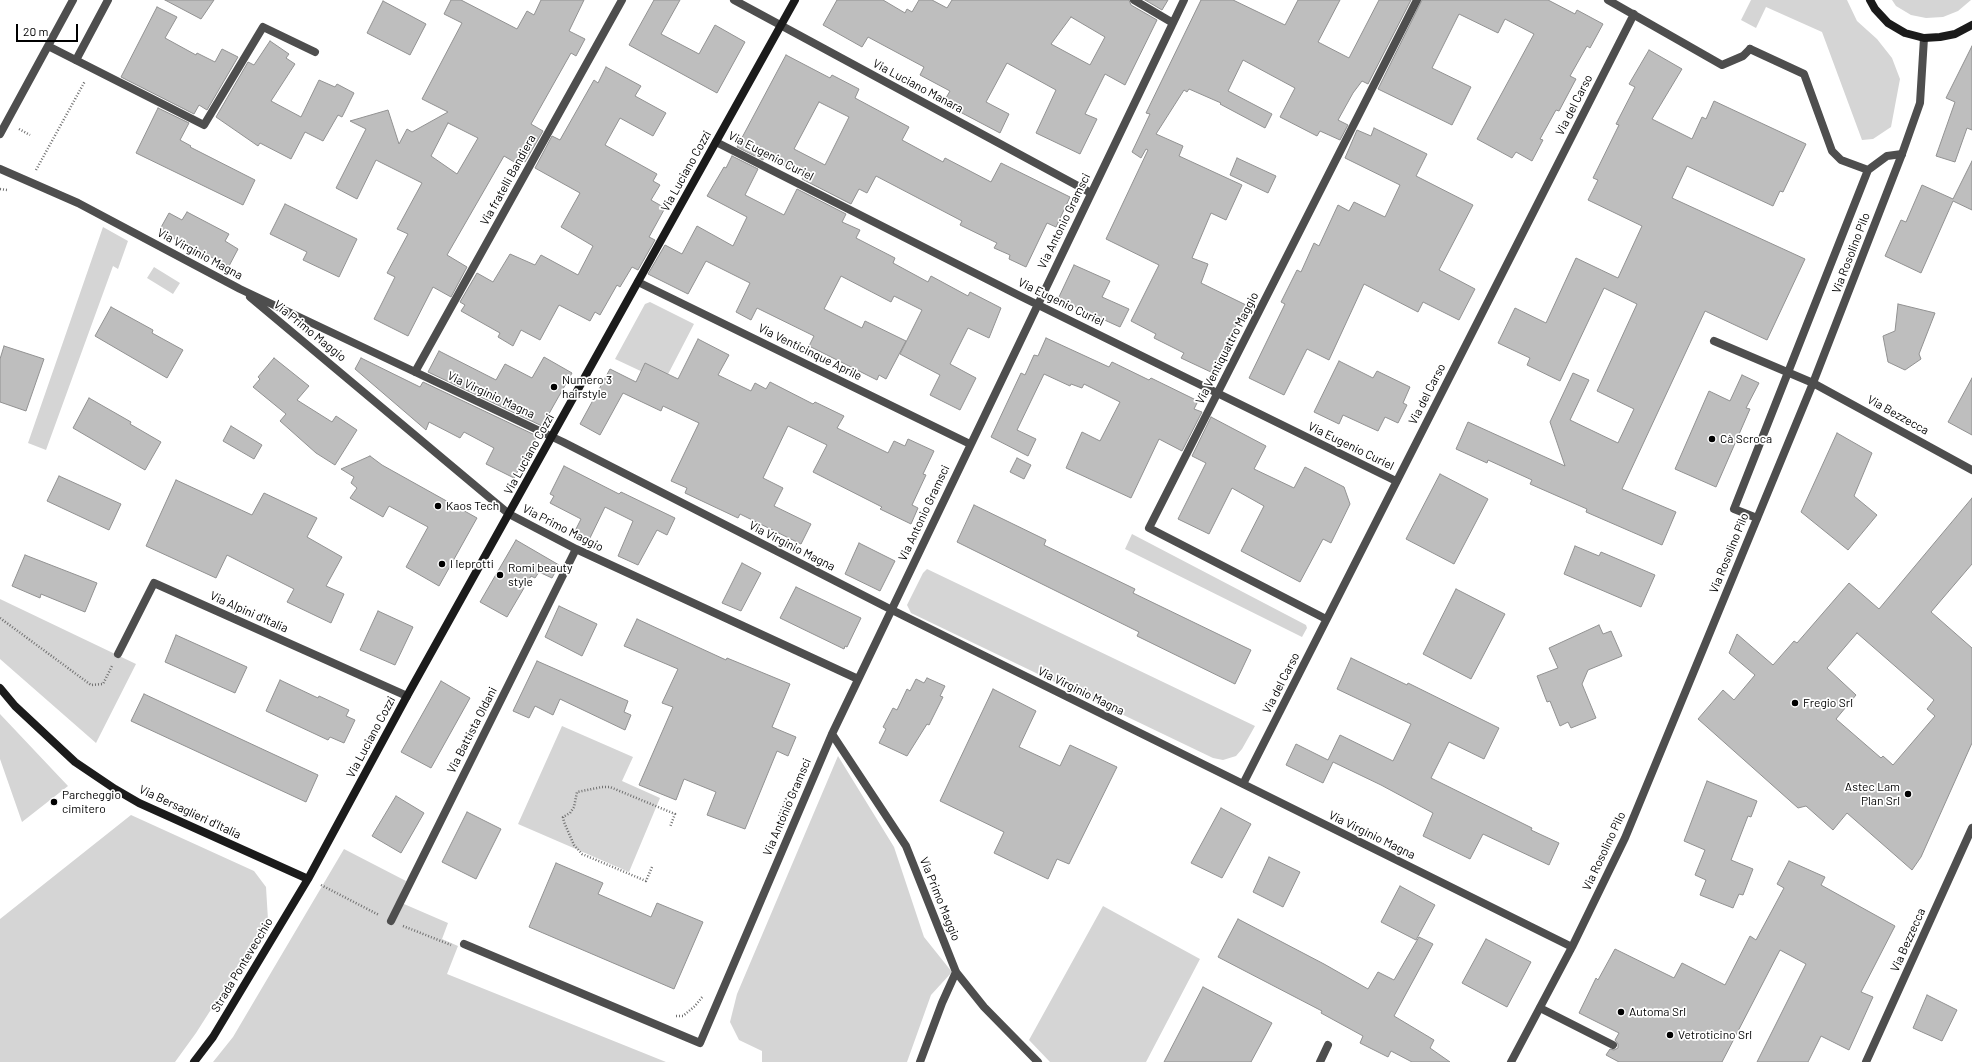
<!DOCTYPE html>
<meta charset="utf-8">
<style>
body{margin:0}
#map{position:relative;width:1972px;height:1062px;overflow:hidden;background:#fff;font-family:Barlow,sans-serif}
canvas{display:block}
.scale{position:absolute;left:16px;top:24px;width:62px;height:18px;box-sizing:border-box;border:2px solid #000;border-top:0;padding-left:5px;font-size:12px;line-height:14px;white-space:nowrap;color:#000;-webkit-text-stroke:3px #fff;paint-order:stroke}
</style>
<div id="map">
<canvas width="1972" height="1062"></canvas>
<div class="scale">20 m</div>
</div>
<script>
const context = document.querySelector('canvas').getContext('2d');
context.lineJoin = 'round';
function paint(path, color) {
  context.fillStyle = color;
  context.fill(path, 'evenodd');
}
function shape(rows) {
  const path = new Path2D();
  for (const r of rows) {
    path.moveTo(r[0], r[1]);
    for (let i = 2; i < r.length; i += 2) path.lineTo(r[i], r[i + 1]);
  }
  return path;
}
function trace(path, color, width, dash) {
  context.strokeStyle = color;
  context.lineWidth = width;
  context.lineCap = dash ? 'butt' : 'round';
  context.setLineDash(dash || []);
  context.stroke(path);
}
function drawText(font, color, halo, rows, align = 'center') {
  context.font = font + ' Barlow,sans-serif';
  context.lineWidth = 3.5;
  context.setLineDash([]);
  context.textBaseline = 'middle';
  context.strokeStyle = halo;
  context.fillStyle = color;
  for (const [text, x, y, turn = 0] of rows) {
    context.save();
    context.translate(x, y);
    context.rotate((+turn || 0) * Math.PI / 180);
    context.textAlign = isNaN(turn) ? turn : align;
    if (halo) context.strokeText(text, 0, 0);
    context.fillText(text, 0, 0);
    context.restore();
  }
}
const green = shape([
 [1751,0,1847,0,1857,21,1877,39,1892,58,1900,79,1891,127,1873,139,1862,140,1822,32,1766,7,1756,28,1741,20],
 [1892,0,1971,0,1958,11,1943,17,1926,18,1911,15,1896,6],
 [103,227,128,241,118,269,113,266,46,450,28,443],
 [154,267,180,283,173,294,147,278],
 [650,302,694,324,664,382,615,359,645,304],
 [1132,534,1306,625,1307,628,1302,637,1125,549],
 [927,569,1255,726,1242,749,1236,756,1223,760,1213,758,911,613,907,605,923,573],
 [0,599,136,664,96,743,0,659],
 [0,714,68,786,22,822,0,759],
 [562,726,633,757,622,781,660,798,629,872,518,824],
 [838,756,894,847,924,937,952,972,931,995,907,1062,762,1062,762,1051,739,1040,730,1022,737,994],
 [131,815,254,871,266,887,268,920,196,1033,175,1062,0,1062,0,919],
 [344,849,406,881,397,901,448,923,442,939,458,946,447,974,666,1062,213,1062,233,1037],
 [1103,906,1200,959,1146,1062,1050,1062,1029,1040]
]);
const building = shape([
 [165,0,214,0,201,19,165,0],
 [451,0,461,0,517,29,527,11,534,15,541,0,584,0,569,31,585,39,576,56,571,53,531,124,543,131,525,162,519,159,516,163,504,156,447,255,467,267,451,297,433,287,408,336,374,319,395,277,387,273,408,234,397,229,422,183,376,160,357,199,336,188,366,129,350,121,388,110,399,144,407,129,412,132,448,112,422,99,462,23,444,14,451,0],
 [448,123,478,138,457,174,431,156,448,123],
 [654,0,680,0,661,34,699,54,715,25,745,42,717,93,629,45,654,0],
 [837,0,883,0,905,13,907,9,912,12,919,0,932,0,947,8,952,0,1129,0,1131,5,1157,20,1125,85,1105,74,1085,114,1097,119,1080,154,1036,133,1056,90,1007,63,986,102,1009,114,1000,133,943,103,950,91,920,75,924,67,868,37,862,47,823,25,837,0],
 [1071,17,1105,37,1090,65,1051,44,1071,17],
 [1145,0,1168,0,1162,10,1145,0],
 [1201,0,1233,0,1285,25,1298,0,1340,0,1318,42,1349,58,1379,0,1411,0,1368,84,1362,81,1353,93,1338,120,1348,125,1340,140,1320,131,1317,136,1280,117,1295,88,1243,60,1228,91,1272,114,1265,128,1220,104,1221,103,1189,89,1187,92,1184,90,1156,134,1183,146,1179,156,1242,185,1226,220,1211,213,1192,258,1208,264,1201,283,1246,305,1213,373,1181,358,1184,353,1154,338,1156,334,1131,321,1159,265,1106,239,1148,150,1146,149,1141,158,1132,152,1150,114,1146,113,1201,0],
 [1422,0,1548,0,1575,14,1577,10,1603,24,1590,48,1587,46,1570,76,1576,79,1559,111,1556,110,1540,139,1543,140,1532,161,1516,152,1512,158,1477,139,1534,34,1505,19,1498,33,1459,14,1432,68,1471,87,1452,125,1378,89,1422,0],
 [383,1,426,24,410,55,367,33,383,1],
 [157,7,177,17,165,38,196,55,197,53,215,62,222,49,238,57,207,110,199,105,194,114,121,77,157,7],
 [270,41,289,54,286,58,295,64,271,101,301,117,319,80,335,87,337,84,354,93,342,117,338,115,323,141,305,132,291,159,260,143,258,146,216,117,248,62,254,65,270,41],
 [1972,46,1972,130,1967,128,1955,162,1936,156,1955,102,1946,98,1972,46],
 [1649,50,1682,69,1652,119,1692,139,1702,117,1706,119,1714,101,1806,144,1783,192,1780,191,1773,206,1687,166,1672,198,1805,259,1767,340,1705,311,1622,489,1676,512,1662,545,1586,512,1587,509,1530,484,1532,480,1488,460,1487,463,1456,449,1468,422,1565,466,1550,422,1573,373,1589,380,1570,420,1618,443,1634,409,1597,391,1637,304,1604,288,1560,381,1527,365,1530,358,1498,343,1515,308,1546,323,1576,258,1618,278,1642,226,1588,200,1598,180,1593,178,1619,125,1616,124,1635,87,1629,84,1649,50],
 [786,55,830,78,832,75,859,89,855,98,909,127,902,140,943,162,945,158,991,182,1001,163,1070,197,1056,227,1047,223,1026,267,1009,259,1010,255,994,248,997,243,960,225,962,221,876,176,867,193,859,189,851,204,802,179,804,175,765,156,763,160,737,147,786,55],
 [819,102,849,117,825,165,794,149,819,102],
 [606,67,641,86,635,96,666,113,653,136,620,118,605,145,657,174,653,181,660,185,651,200,665,208,649,237,655,240,638,270,632,267,620,287,617,285,600,315,595,312,590,321,559,305,540,340,521,330,513,346,498,337,500,333,461,311,465,305,460,302,477,273,493,282,510,254,535,265,541,255,578,275,593,246,561,227,580,193,535,168,552,136,560,140,594,80,598,83,606,67],
 [158,108,189,123,180,140,191,146,190,147,255,180,243,205,136,153,158,108],
 [1374,128,1427,154,1416,176,1473,205,1439,270,1475,289,1459,320,1423,302,1418,312,1364,284,1329,360,1307,349,1284,395,1249,378,1285,304,1281,302,1297,270,1301,272,1314,243,1319,246,1338,205,1349,211,1354,202,1385,217,1400,185,1345,158,1357,130,1371,136,1374,128],
 [732,156,758,169,745,195,784,215,797,189,846,214,842,222,860,230,856,238,895,258,893,263,928,282,931,276,968,296,970,292,1001,308,989,338,968,328,950,364,976,378,960,410,930,395,940,375,900,354,922,310,894,296,891,302,841,276,824,309,862,328,865,321,906,341,886,379,879,375,877,380,809,346,814,336,757,308,751,320,736,312,750,283,706,261,688,294,648,274,665,245,682,254,697,226,733,246,747,217,707,196,724,167,726,168,732,156],
 [1237,158,1276,176,1268,193,1230,175,1237,158],
 [1972,161,1972,210,1953,201,1921,273,1885,256,1901,220,1906,222,1922,185,1953,199,1972,161],
 [285,204,357,239,339,277,303,260,307,252,270,234,285,204],
 [187,212,229,234,225,241,238,249,229,266,159,231,169,213,182,220,187,212],
 [1074,265,1110,281,1102,297,1129,309,1120,327,1058,299,1074,265],
 [1898,304,1935,313,1919,354,1921,359,1905,370,1888,362,1883,336,1895,331,1898,304],
 [111,307,153,330,152,333,183,350,167,378,95,336,111,307],
 [1046,338,1109,367,1112,362,1149,380,1151,378,1198,401,1194,409,1202,412,1182,451,1159,439,1131,498,1066,468,1082,432,1100,441,1120,402,1084,384,1082,388,1071,384,1070,386,1044,374,1017,430,1036,439,1028,456,991,437,1021,373,1025,375,1034,355,1038,356,1046,338],
 [698,339,729,355,718,375,751,391,755,383,766,389,770,382,813,404,815,402,844,416,837,428,888,453,894,441,905,446,908,439,934,451,923,474,926,475,912,505,918,508,911,524,880,509,882,507,813,472,827,445,788,426,763,478,783,488,774,506,811,524,801,544,740,514,738,518,685,493,687,488,671,481,699,423,663,406,661,411,623,393,600,435,580,424,610,369,636,382,645,363,678,379,698,339],
 [4,346,44,359,26,411,0,402,0,359,4,346],
 [439,351,496,380,505,364,532,378,544,357,572,373,542,426,428,372,439,351],
 [274,358,309,386,297,400,332,422,336,416,357,430,335,465,316,453,280,421,286,414,253,387,260,379,258,377,274,358],
 [361,358,420,387,423,382,537,436,514,478,486,464,494,448,464,432,460,438,429,422,426,430,355,369,361,358],
 [1339,361,1373,378,1377,371,1410,387,1403,403,1407,405,1398,423,1385,417,1378,431,1343,415,1339,424,1314,412,1339,361],
 [1742,375,1759,383,1746,408,1750,409,1716,487,1675,469,1709,391,1730,401,1742,375],
 [1972,378,1972,435,1948,422,1972,378],
 [89,398,131,422,130,424,161,442,145,470,73,428,89,398],
 [1211,417,1266,446,1254,469,1294,488,1305,467,1344,487,1350,504,1331,543,1323,539,1300,582,1241,551,1264,506,1232,488,1209,534,1178,519,1206,463,1192,456,1211,417],
 [231,426,262,445,254,459,223,441,231,426],
 [1837,433,1872,453,1854,496,1877,515,1848,550,1801,512,1837,433],
 [370,456,382,465,477,518,439,586,406,567,428,527,389,506,383,517,350,498,357,488,351,483,354,477,341,469,370,456],
 [1017,458,1031,465,1024,479,1010,472,1017,458],
 [564,466,619,494,621,492,675,518,667,535,657,530,638,565,618,556,633,521,605,507,588,542,573,535,581,519,550,503,554,496,550,494,564,466],
 [1440,474,1488,499,1454,564,1406,539,1440,474],
 [59,476,121,504,109,530,47,501,59,476],
 [176,480,252,515,264,493,317,518,307,537,342,557,326,586,344,594,331,623,287,602,294,589,227,555,216,578,146,546,176,480],
 [1972,498,1972,564,1931,612,1972,648,1972,743,1921,857,1912,870,1847,813,1833,830,1806,806,1798,808,1698,719,1723,690,1734,700,1755,675,1729,653,1737,634,1773,665,1794,641,1797,643,1849,583,1879,609,1972,498],
 [1857,633,1934,700,1927,709,1935,716,1893,765,1883,756,1881,758,1836,719,1856,695,1827,668,1857,633],
 [974,505,1046,540,1044,545,1135,589,1133,593,1251,650,1235,684,1137,636,1139,632,957,542,974,505],
 [516,540,559,565,552,578,539,572,535,578,531,576,507,617,480,602,516,540],
 [859,543,895,561,880,591,845,574,859,543],
 [1575,546,1599,556,1601,552,1655,575,1641,607,1564,574,1575,546],
 [25,555,97,583,85,612,41,594,40,598,12,586,25,555],
 [742,563,761,573,741,611,722,603,742,563],
 [796,587,861,618,847,647,845,646,844,649,780,618,796,587],
 [1456,589,1505,614,1471,679,1423,654,1456,589],
 [559,606,597,624,582,656,545,637,559,606],
 [378,611,413,627,395,665,360,650,378,611],
 [637,619,726,660,727,658,790,684,772,727,796,737,788,756,777,751,745,829,707,815,716,792,684,779,676,800,639,785,673,707,662,703,678,669,624,646,637,619],
 [1599,625,1603,634,1611,631,1622,656,1588,670,1582,684,1596,718,1571,728,1568,722,1560,726,1550,701,1547,702,1537,676,1558,668,1549,648,1599,625],
 [176,635,247,667,235,693,165,662,176,635],
 [1351,658,1407,685,1408,683,1499,728,1484,759,1449,742,1431,778,1532,828,1531,830,1559,843,1549,865,1483,834,1470,859,1423,836,1433,813,1381,785,1333,762,1323,783,1286,765,1296,744,1328,760,1340,735,1393,761,1411,724,1337,689,1351,658],
 [537,661,628,701,624,712,631,715,625,730,560,699,553,715,535,706,529,718,513,711,537,661],
 [927,678,945,686,940,696,943,697,929,725,927,724,907,756,879,743,886,729,883,727,893,708,897,710,907,689,910,691,916,679,924,683,927,678],
 [280,680,318,698,319,696,349,710,346,716,355,720,344,743,330,737,328,740,266,711,280,680],
 [441,681,470,698,431,768,401,752,441,681],
 [993,689,1036,711,1019,747,1060,766,1070,745,1117,767,1069,864,1057,859,1048,879,994,853,1004,832,940,801,993,689],
 [144,694,318,775,306,802,131,721,144,694],
 [1707,781,1757,801,1751,817,1748,816,1731,860,1753,869,1743,895,1739,894,1733,908,1700,895,1706,880,1695,875,1705,850,1684,841,1707,781],
 [396,796,424,813,401,853,372,836,396,796],
 [1221,808,1251,824,1222,878,1191,863,1221,808],
 [467,812,501,829,476,879,442,862,467,812],
 [1269,857,1300,872,1283,907,1253,892,1269,857],
 [1789,861,1825,877,1821,885,1895,926,1861,992,1873,997,1849,1050,1821,1036,1808,1062,1757,1062,1806,964,1780,950,1722,1062,1619,1062,1606,1055,1610,1049,1614,1050,1618,1048,1618,1044,1615,1040,1619,1033,1579,1013,1596,978,1598,980,1615,949,1674,978,1682,963,1725,985,1750,936,1756,940,1784,888,1777,884,1789,861],
 [556,863,603,883,598,894,651,917,657,903,703,922,674,989,529,927,556,863],
 [1400,886,1435,905,1416,940,1381,922,1400,886],
 [1238,919,1324,964,1368,989,1378,972,1394,980,1419,937,1433,944,1394,1016,1434,1040,1430,1048,1450,1062,1412,1062,1391,1051,1388,1057,1360,1043,1363,1036,1321,1013,1322,1011,1218,957,1238,919],
 [1486,939,1531,962,1507,1007,1462,983,1486,939],
 [1203,987,1272,1023,1251,1062,1164,1062,1203,987],
 [1927,995,1957,1010,1942,1041,1913,1028,1927,995]
]);
const path = shape([
 [19,129,30,135],
 [36,170,85,81],
 [0,189,7,190],
 [0,618,91,685,103,684,112,666],
 [779,816,786,799,788,799],
 [652,867,646,881,582,854,574,845,564,822,563,817,570,813,574,807,577,792,602,787,610,787,675,814,670,827],
 [321,885,379,915],
 [403,926,451,945],
 [676,1016,683,1016,695,1006,703,996]
]);
const lane = shape([
 [1750,49,1804,74,1832,151,1841,160,1868,170,1887,156,1902,154],
 [76,60,108,0],
 [1714,341,1813,383],
 [1757,518,1734,509,1868,170],
 [1540,1008,1613,1045],
 [1320,1062,1328,1045]
]);
const street = shape([
 [734,0,1091,193],
 [1134,0,1173,23],
 [1608,0,1722,65,1743,56,1750,49],
 [48,46,204,125,263,27,315,52],
 [0,134,73,0],
 [716,142,1020,296,1396,481],
 [0,169,78,203,240,289,563,442,892,610,1572,947],
 [638,282,970,444],
 [250,297,509,514,576,549,858,679],
 [415,372,622,0],
 [1813,383,1972,470],
 [1326,619,1149,528,1417,0],
 [118,654,154,583,407,696],
 [832,734,906,846,956,972,984,1007,1038,1062],
 [1243,784,1634,14],
 [391,921,576,549],
 [464,944,700,1043,832,734,1184,0],
 [920,1062,942,1003,956,972],
 [1511,1062,1572,947,1625,838,1813,383,1902,154,1920,103,1924,38],
 [1866,1062,1972,828]
]);
const secondary = shape([
 [1870,0,1875,9,1888,23,1905,33,1924,38,1940,37,1955,34,1972,25],
 [0,688,15,706,75,762,115,789,139,803,308,879],
 [194,1062,213,1037,308,879,407,696,795,0]
]);
const markers = [
 [554,387,4,"#000"],
 [1712,439,4,"#000"],
 [438,506,4,"#000"],
 [442,564,4,"#000"],
 [500,575,4,"#000"],
 [1795,703,4,"#000"],
 [1908,794,4,"#000"],
 [54,802,4,"#000"],
 [1621,1012,4,"#000"],
 [1670,1035,4,"#000"]
];
const streetNames = [
 ["Via Luciano Manara",918,86,28],
 ["Via del Carso",1574,105,-63],
 ["Via Eugenio Curiel",771,156,27],
 ["Via Luciano Cozzi",686,171,-61],
 ["Via fratelli Bandiera",508,180,-61],
 ["Via Antonio Gramsci",1064,221,-64],
 ["Via Rosolino Pilo",1851,253,-69],
 ["Via Virginio Magna",200,254,28],
 ["Via Eugenio Curiel",1061,302,26],
 ["Via Primo Maggio",310,331,39],
 ["Via Ventiquattro Maggio",1227,348,-63],
 ["Via Venticinque Aprile",810,352,26],
 ["Via del Carso",1427,394,-63],
 ["Via Virginio Magna",491,395,25],
 ["Via Bezzecca",1898,415,29],
 ["Via Eugenio Curiel",1351,446,26],
 ["Via Luciano Cozzi",529,454,-61],
 ["Via Antonio Gramsci",924,513,-65],
 ["Via Primo Maggio",563,528,27],
 ["Via Virginio Magna",792,546,27],
 ["Via Rosolino Pilo",1729,553,-68],
 ["Via Alpini d'Italia",249,612,24],
 ["Via del Carso",1281,683,-63],
 ["Via Virginio Magna",1081,691,26],
 ["Via Battista Oldani",472,730,-63],
 ["Via Luciano Cozzi",371,737,-62],
 ["Via Antonio Gramsci",787,807,-67],
 ["Via Bersaglieri d'Italia",190,812,25],
 ["Via Virginio Magna",1372,835,26],
 ["Via Rosolino Pilo",1604,851,-65],
 ["Via Primo Maggio",940,899,68],
 ["Via Bezzecca",1908,940,-66],
 ["Strada Pontevecchio",242,965,-59]
];
const poiNames = [
 ["Numero 3",562,380],
 ["hairstyle",562,394],
 ["Cà Scroca",1720,439],
 ["Kaos Tech",446,506],
 ["I leprotti",450,564],
 ["Romi beauty",508,568],
 ["style",508,582],
 ["Fregio Srl",1803,703],
 ["Astec Lam",1900,787,"right"],
 ["Plan Srl",1900,801,"right"],
 ["Parcheggio",62,795],
 ["cimitero",62,809],
 ["Automa Srl",1629,1012],
 ["Vetroticino Srl",1678,1035]
];
paint(green, '#d5d5d5');
paint(building, '#bebebe');
trace(building, '#929292', 1);
trace(path, '#707070', 2.5, [1, 2]);
trace(lane, '#4e4e4e', 8);
trace(street, '#4e4e4e', 8);
trace(secondary, '#1b1b1b', 8);
for (const [x, y, r, color] of markers) {
  const dot = new Path2D();
  dot.arc(x, y, r, 0, 2 * Math.PI);
  context.fillStyle = color;
  context.fill(dot);
  trace(dot, '#fff', 1.5);
}
drawText('12px', '#000', '#fff', streetNames);
drawText('12px', '#000', '#fff', poiNames, 'left');
</script>
